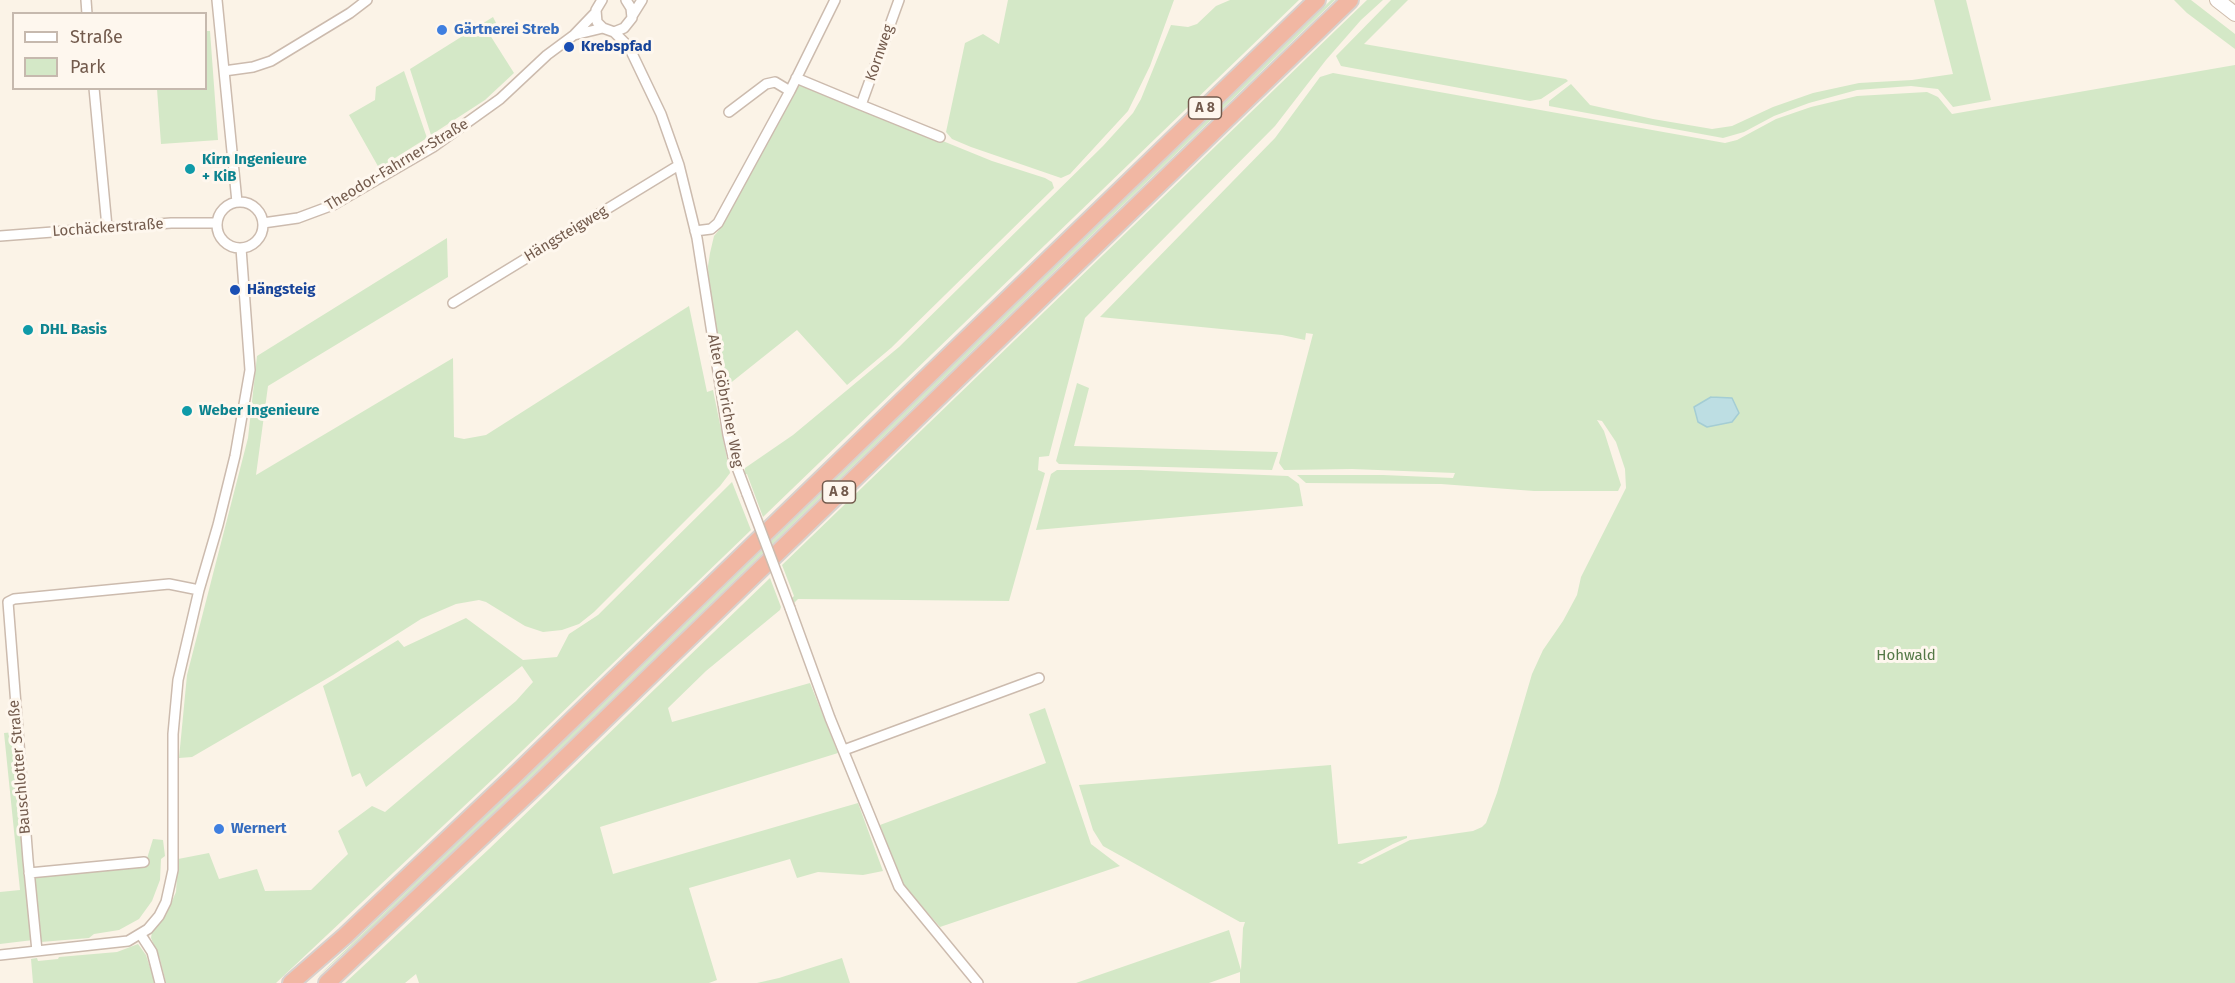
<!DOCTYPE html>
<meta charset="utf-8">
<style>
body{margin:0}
#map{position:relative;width:2235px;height:983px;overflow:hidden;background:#fbf3e7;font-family:"Fira Sans",sans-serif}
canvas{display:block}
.legend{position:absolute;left:12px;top:12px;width:195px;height:78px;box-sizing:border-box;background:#fef7ee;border:2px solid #c6b9ae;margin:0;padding:8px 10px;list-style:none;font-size:18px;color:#735b4d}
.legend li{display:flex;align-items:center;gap:12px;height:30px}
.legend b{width:30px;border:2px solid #c6b9ae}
</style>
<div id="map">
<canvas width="2235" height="983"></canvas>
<ul class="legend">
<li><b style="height:8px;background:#fff"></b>Straße</li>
<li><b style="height:16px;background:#d4e8c7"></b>Park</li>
</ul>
</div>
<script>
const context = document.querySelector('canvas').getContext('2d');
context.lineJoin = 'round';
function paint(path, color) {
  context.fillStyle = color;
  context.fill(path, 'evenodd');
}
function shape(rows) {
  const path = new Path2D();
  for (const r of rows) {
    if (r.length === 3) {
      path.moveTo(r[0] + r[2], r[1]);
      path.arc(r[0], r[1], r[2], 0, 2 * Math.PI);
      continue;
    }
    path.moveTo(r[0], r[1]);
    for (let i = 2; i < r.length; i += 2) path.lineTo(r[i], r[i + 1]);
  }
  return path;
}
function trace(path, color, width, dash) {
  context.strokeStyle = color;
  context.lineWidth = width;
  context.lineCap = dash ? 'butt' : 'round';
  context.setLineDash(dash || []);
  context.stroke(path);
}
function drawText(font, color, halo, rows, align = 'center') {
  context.font = font + ' "Fira Sans",sans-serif';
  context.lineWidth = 6;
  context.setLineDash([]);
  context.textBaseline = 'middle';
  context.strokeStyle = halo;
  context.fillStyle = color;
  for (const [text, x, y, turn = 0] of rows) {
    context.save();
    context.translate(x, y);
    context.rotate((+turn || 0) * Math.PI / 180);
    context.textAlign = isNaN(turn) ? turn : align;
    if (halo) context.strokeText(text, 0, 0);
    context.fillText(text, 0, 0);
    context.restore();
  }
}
const green = shape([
 [1008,0,1174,0,1150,66,1128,111,1070,174,1061,178,971,147,952,139,946,132,965,43,983,34,999,44],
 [1230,0,1299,0,763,517,747,474,744,475,745,468,793,435,899,347,1103,146,1133,113,1141,99,1171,25,1188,27,1197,24,1216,6],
 [1331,0,1335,0,548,761,393,909,315,979,613,694],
 [1367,0,1383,0,1361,20,1326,60,1275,126,1085,318,1049,456,1039,457,1038,470,1045,473,1009,601,798,599,794,603,792,598,794,596,782,565],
 [1391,0,1408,0,1364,44,1566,79,1568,81,1541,99,1530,101,1341,66,1336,56],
 [1934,0,1966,0,1991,100,1953,107,1938,89,1911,86,1857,90,1809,103,1774,116,1744,132,1723,138,1549,106,1549,101,1571,84,1590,105,1653,119,1712,129,1732,126,1773,107,1813,93,1859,83,1912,80,1953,74],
 [2174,0,2191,0,2235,34,2235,49,2187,13],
 [493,17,497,25,488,32,514,73,485,100,431,135,410,69],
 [206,31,210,31,218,140,161,144,157,89,206,88],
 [2235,65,2235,983,1240,983,1240,972,1209,983,1076,983,1229,930,1241,970,1243,928,1245,922,1240,922,1103,846,1093,830,1079,785,1331,765,1338,844,1407,836,1407,838,1393,844,1357,863,1362,864,1410,840,1473,831,1482,827,1486,823,1497,793,1532,674,1543,650,1563,621,1577,595,1581,577,1626,488,1625,469,1616,442,1602,421,1597,420,1604,431,1621,485,1618,491,1534,491,1441,484,1306,483,1297,475,1383,475,1453,478,1455,473,1352,469,1284,470,1279,463,1313,334,1306,333,1305,340,1282,335,1100,317,1275,138,1320,77,1333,73,1725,143,1737,140,1776,119,1811,107,1857,96,1927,92,1938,97,1952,114],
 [404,71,427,138,379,168,349,115,375,100,376,87],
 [800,83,992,161,1045,178,1052,182,1054,188,891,348,847,385,797,330,728,385,709,295,708,266,710,253,714,236,719,230,796,85],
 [447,238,448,277,268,386,256,475,453,358,454,437,464,439,486,435,689,306,707,392,713,390,730,473,720,486,594,612,579,624,562,630,543,632,525,626,486,602,479,600,456,604,421,619,333,675,192,757,179,758,187,675,248,438,257,356],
 [1077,383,1089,388,1074,446,1278,452,1272,470,1059,464,1056,461],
 [1057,470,1141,470,1288,476,1299,484,1303,506,1036,530,1051,474],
 [732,482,751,530,495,777,276,983,166,983,160,959,151,938,152,931,166,915,176,892,178,859,209,853,219,879,257,869,265,891,311,890,348,854,338,831,372,806,385,812,516,701,533,682,522,666,366,787,360,773,352,777,323,686,398,640,404,647,466,618,523,660,557,657,569,634,598,615],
 [770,578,781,607,780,610,706,671,668,708,672,722,810,683,838,753,600,827,613,874,858,803,883,871,863,875,818,872,797,878,790,859,689,888,717,980,709,983,419,983,416,974,405,983,345,983,489,849],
 [1045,708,1091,844,1120,866,940,927,902,883,880,825,1046,763,1029,714],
 [15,732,33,940,0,944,0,892,20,890,4,733],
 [153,839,163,840,165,856,161,859,160,880,152,901,139,919,119,930,94,934,89,938,41,942,35,876,145,865],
 [138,944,146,955,155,983,33,983,31,959,37,958,38,961,58,959,59,957,117,952],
 [842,958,850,983,757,983,779,978]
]);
const water = shape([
 [1711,397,1732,398,1739,413,1732,422,1707,427,1698,422,1694,407,1711,397]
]);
const minor = shape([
 [86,0,87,14],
 [217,0,237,202],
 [602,0,596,10,597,22,603,28,614,32,624,28,632,18,631,8,626,0],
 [632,16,642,0],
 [614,32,629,47,661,114,679,165,697,238,728,435,733,457,747,494],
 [574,35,603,28],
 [224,71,253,67,271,61,350,13,367,0],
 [796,78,861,105,899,0],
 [94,88,107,227],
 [861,105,940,137],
 [729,112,766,84,775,82,790,91],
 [240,225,23],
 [263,223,298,218,333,205,433,147,500,99,547,55,574,35,596,12],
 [695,231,711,229,718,223,790,91,835,0],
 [0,236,171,223,217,223],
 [453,303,679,165],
 [790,608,830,718,899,887,978,983],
 [844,750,1039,678],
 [29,873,144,862],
 [141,935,152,952,160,983],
 [37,951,28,860,8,602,14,599,169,584,199,590],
 [0,955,128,941,148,929,159,916,166,902,173,870,173,734,178,680,199,590,218,525,235,456,250,370,241,248]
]);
const secondary = shape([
 [2217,0,2235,14]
]);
const motorway = shape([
 [291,983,345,936,513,777,1317,0],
 [327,983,535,787,1350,0]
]);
const minorBridge = shape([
 [747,494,790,608]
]);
const markers = [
 [442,30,6,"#3f7fe0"],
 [569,47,6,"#1a4fb4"],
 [190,169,6,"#0f9aa8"],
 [235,290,6,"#1a4fb4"],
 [28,330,6,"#0f9aa8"],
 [187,411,6,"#0f9aa8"],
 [219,829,6,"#3f7fe0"]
];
const shields = [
 [1205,108,33],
 [839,492,33]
];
const shieldNames = [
 ["A 8",1205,108],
 ["A 8",839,492]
];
const shopNames = [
 ["Gärtnerei Streb",454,30],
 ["Wernert",231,829]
];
const transitNames = [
 ["Krebspfad",581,47],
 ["Hängsteig",247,290]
];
const streetNames = [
 ["Kornweg",880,53,-71],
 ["Theodor-Fahrner-Straße",397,165,-31],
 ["Lochäckerstraße",108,228,-4],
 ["Hängsteigweg",566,234,-31],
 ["Alter Göbricher Weg",725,401,79],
 ["Bauschlotter Straße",20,767,-95]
];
const cultureNames = [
 ["Kirn Ingenieure",202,160],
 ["+ KiB",202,177],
 ["DHL Basis",40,330],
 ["Weber Ingenieure",199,411]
];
const parkNames = [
 ["Hohwald",1906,656]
];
paint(green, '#d4e8c7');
paint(water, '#bddee3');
trace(water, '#a4cdd4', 1.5);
trace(minor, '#ccbbae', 12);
trace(secondary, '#cfbcac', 16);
trace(motorway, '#d8d1cd', 20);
trace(minor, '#fff', 9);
trace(secondary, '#fff', 14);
trace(motorway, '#f1b7a3', 16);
trace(minorBridge, '#ccbbae', 12, []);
trace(minorBridge, '#fff', 9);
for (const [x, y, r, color] of markers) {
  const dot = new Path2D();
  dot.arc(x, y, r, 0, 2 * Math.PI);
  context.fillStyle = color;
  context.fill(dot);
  trace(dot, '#fef7ee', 2);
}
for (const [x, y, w] of shields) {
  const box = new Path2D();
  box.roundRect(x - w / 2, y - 11, w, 22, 4.5);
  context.fillStyle = '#fef7ee';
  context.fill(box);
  trace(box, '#735b4d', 1.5);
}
drawText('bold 14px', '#735b4d', null, shieldNames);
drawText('bold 15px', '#366cbe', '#fef7ee', shopNames, 'left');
drawText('bold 15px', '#164399', '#fef7ee', transitNames, 'left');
drawText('15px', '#735b4d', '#fef7ee', streetNames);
drawText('bold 15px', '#0d838f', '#fef7ee', cultureNames, 'left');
drawText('15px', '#547846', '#fef7ee', parkNames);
</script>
